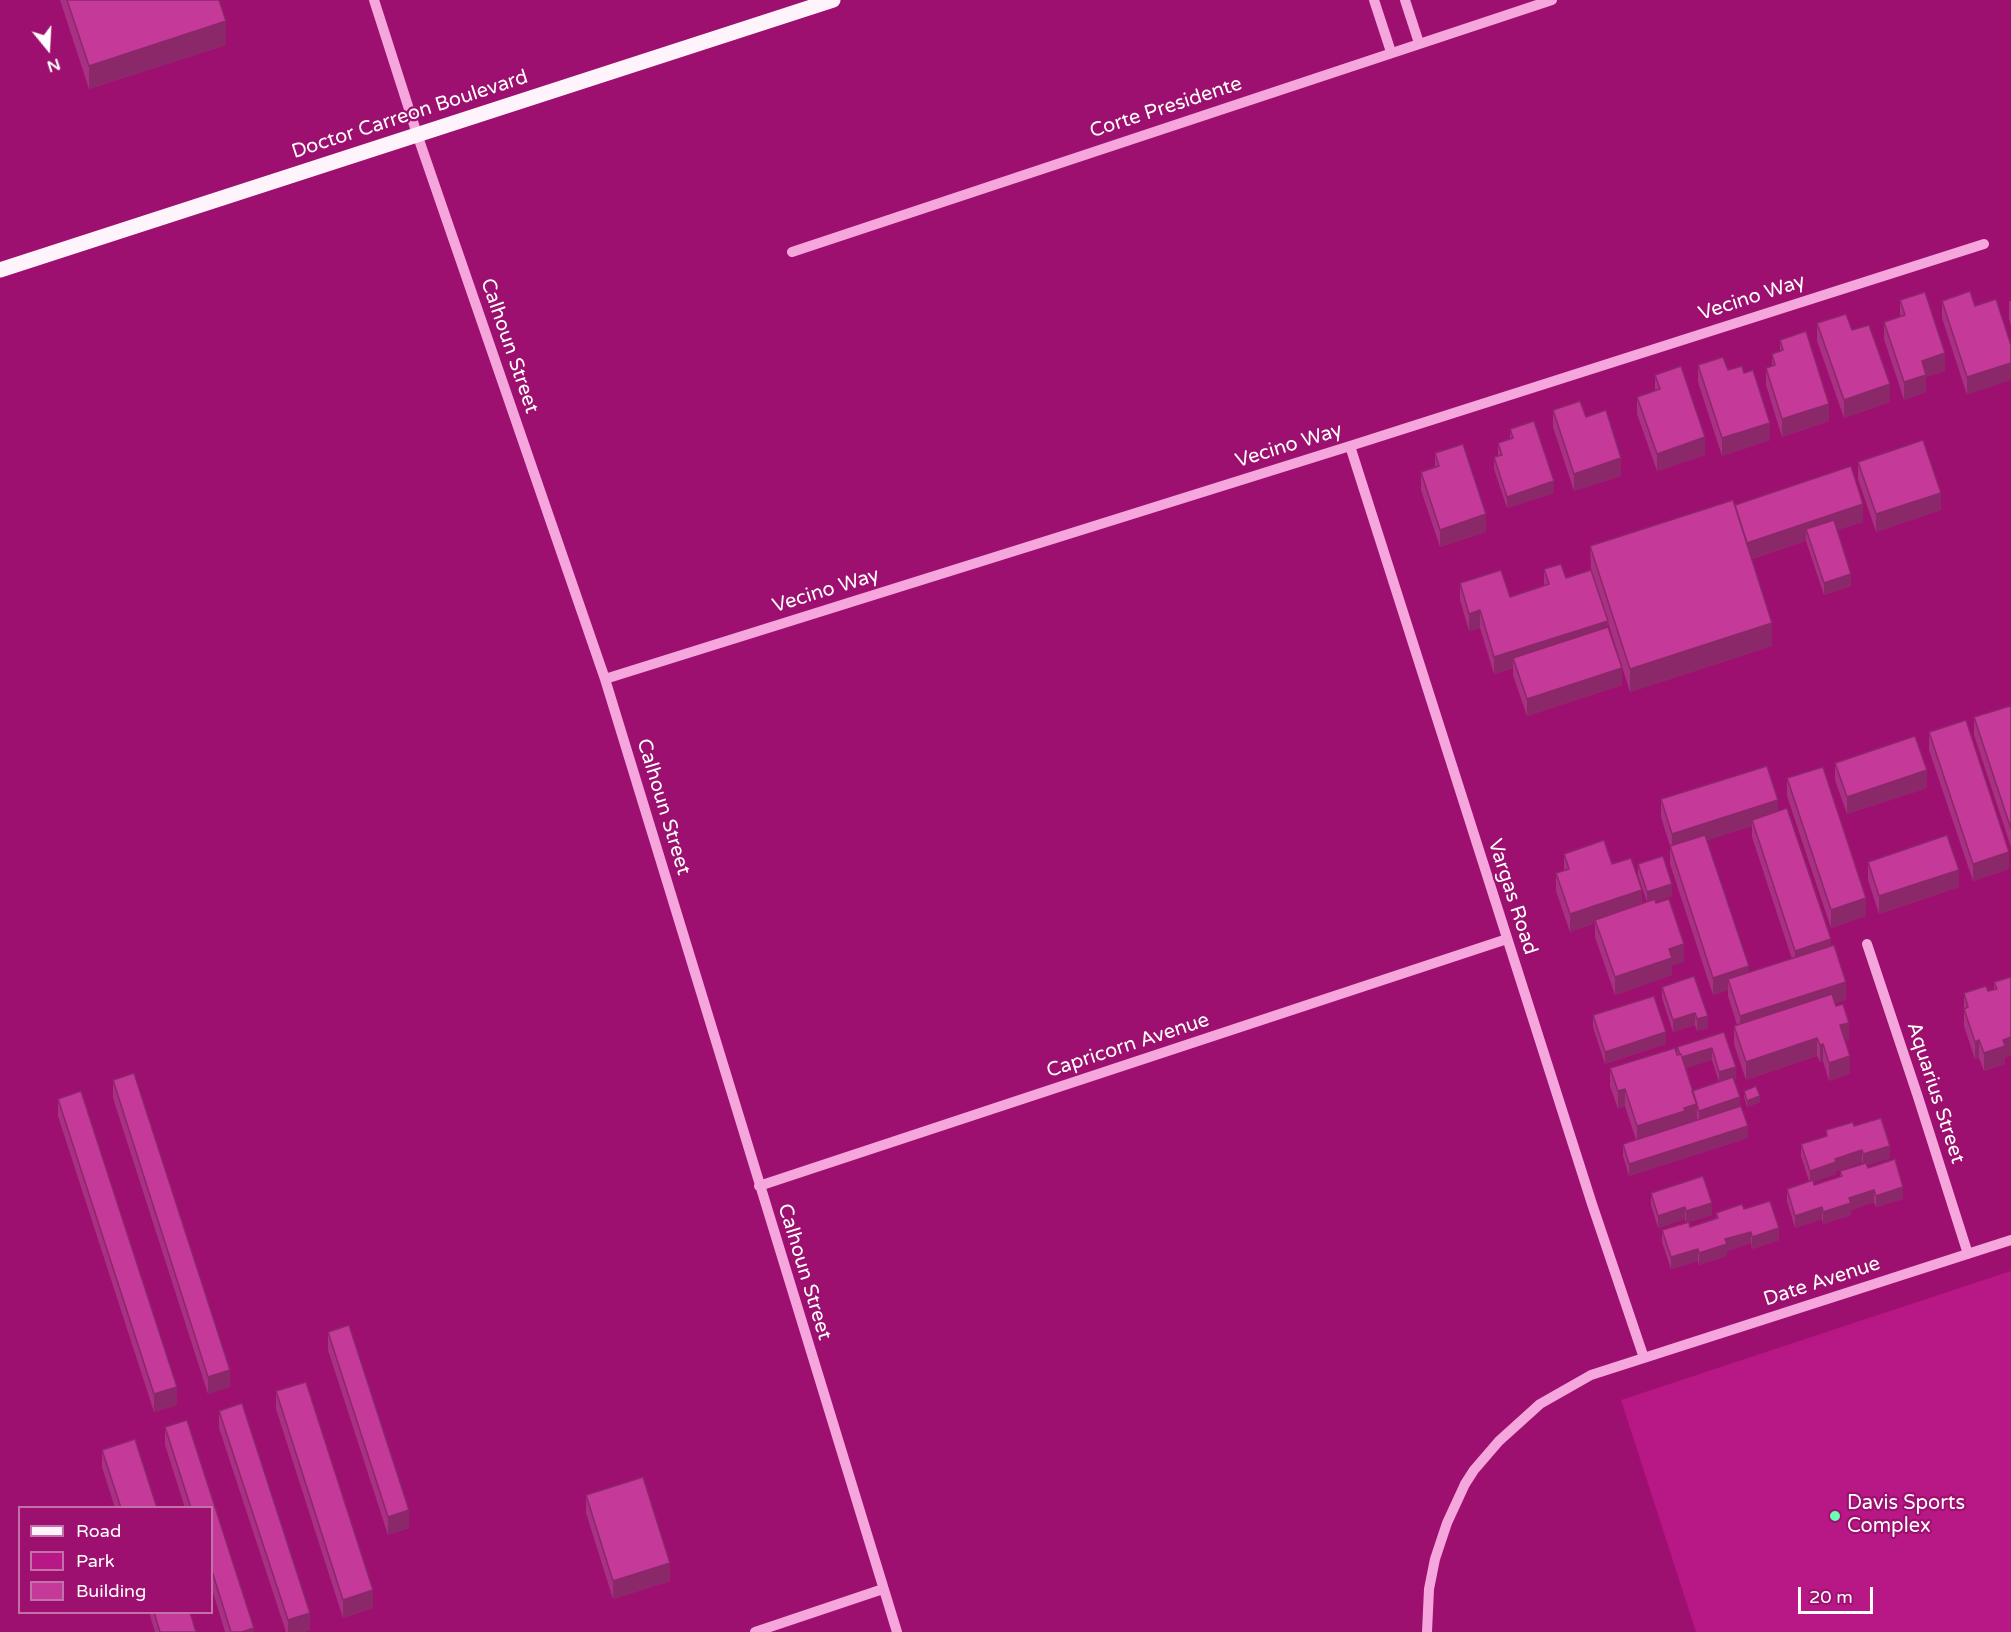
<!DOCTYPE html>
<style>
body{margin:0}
#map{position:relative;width:2011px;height:1632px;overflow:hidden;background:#9d106f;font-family:"Varela Round",sans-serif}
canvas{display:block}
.legend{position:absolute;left:18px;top:1506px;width:195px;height:108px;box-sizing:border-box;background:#9d106f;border:2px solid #c470a9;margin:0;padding:8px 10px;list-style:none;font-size:18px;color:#fff}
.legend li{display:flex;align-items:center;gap:12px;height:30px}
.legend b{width:30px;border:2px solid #c470a9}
.north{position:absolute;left:18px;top:18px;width:60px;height:60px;-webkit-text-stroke:4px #9d106f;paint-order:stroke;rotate:162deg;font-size:16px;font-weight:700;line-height:24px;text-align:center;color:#fff}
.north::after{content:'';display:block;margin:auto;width:21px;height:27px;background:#fff;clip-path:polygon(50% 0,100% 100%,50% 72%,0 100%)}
.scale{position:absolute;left:1798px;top:1587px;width:75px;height:27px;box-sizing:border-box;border:3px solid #fff;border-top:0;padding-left:8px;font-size:18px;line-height:21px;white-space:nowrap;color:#fff;-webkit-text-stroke:4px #9d106f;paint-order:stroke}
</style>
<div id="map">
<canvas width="2011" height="1632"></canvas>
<ul class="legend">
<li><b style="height:8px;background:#fff4fb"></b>Road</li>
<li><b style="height:16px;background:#b81886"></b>Park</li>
<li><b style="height:16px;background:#c53998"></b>Building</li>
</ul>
<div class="north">N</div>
<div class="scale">20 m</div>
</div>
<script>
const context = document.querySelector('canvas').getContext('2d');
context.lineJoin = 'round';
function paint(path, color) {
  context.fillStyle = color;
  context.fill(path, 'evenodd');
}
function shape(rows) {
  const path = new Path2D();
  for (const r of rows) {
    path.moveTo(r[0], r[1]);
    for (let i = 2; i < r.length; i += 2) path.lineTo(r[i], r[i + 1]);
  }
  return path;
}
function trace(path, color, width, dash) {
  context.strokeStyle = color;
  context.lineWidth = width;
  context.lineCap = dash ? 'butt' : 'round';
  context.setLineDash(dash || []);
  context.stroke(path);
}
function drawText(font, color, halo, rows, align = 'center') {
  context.font = font + ' "Varela Round",sans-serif';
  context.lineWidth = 4.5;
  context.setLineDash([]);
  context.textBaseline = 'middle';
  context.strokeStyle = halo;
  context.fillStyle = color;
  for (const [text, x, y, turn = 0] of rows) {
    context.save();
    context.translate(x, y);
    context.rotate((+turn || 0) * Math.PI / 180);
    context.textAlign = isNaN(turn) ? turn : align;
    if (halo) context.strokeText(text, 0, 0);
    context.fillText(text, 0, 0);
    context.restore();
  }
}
const green = shape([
 [2011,1271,2011,1632,1696,1632,1621,1400]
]);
const minor = shape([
 [374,0,417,134,605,679,897,1632],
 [1374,0,1391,52],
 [1405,0,1419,43],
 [792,252,1552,0],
 [1350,446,1592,1204,1644,1358],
 [605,679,1350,446,1984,244],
 [1867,944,1918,1097,1968,1254],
 [759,1186,1507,939],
 [755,1632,883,1589],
 [1427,1632,1429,1589,1435,1559,1447,1523,1465,1484,1474,1470,1499,1441,1540,1404,1591,1375,2011,1240]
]);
const major = shape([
 [0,270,833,0]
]);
const wall = shape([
 [60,0,219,0,226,45,89,89],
 [1900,300,1945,371,1926,377,1926,392,1904,400,1884,339,1884,322,1900,316],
 [1942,301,1975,306,1967,395,1942,318],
 [2009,301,2011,301,2011,326,2009,319],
 [1817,323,1852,330,1890,402,1844,418,1817,341],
 [1780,340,1829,421,1782,437,1766,385,1766,368,1772,366,1772,354,1780,351],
 [1698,365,1728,370,1770,440,1722,456,1698,382],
 [1655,375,1705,455,1657,471,1637,414,1637,397,1655,391],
 [1553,410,1586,417,1621,476,1574,491,1553,427],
 [1510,429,1554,493,1507,508,1494,469,1494,457,1498,456,1498,443,1510,439],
 [1435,453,1486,532,1440,547,1421,490,1421,472,1435,467],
 [1858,462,1941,510,1876,532,1858,479],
 [1735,505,1863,522,1837,530,1851,586,1824,595,1806,541,1752,559,1772,646,1630,692,1608,622,1608,627,1622,685,1527,716,1513,675,1513,668,1494,674,1480,628,1469,631,1460,600,1460,583,1510,597,1544,586,1544,569,1566,578,1591,570,1590,546],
 [2011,708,2011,847,1974,735,1974,717],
 [1929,732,2009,869,1973,881,1929,750],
 [1835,763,1927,788,1847,814,1835,780],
 [1787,778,1866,916,1831,928,1787,796],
 [1661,799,1778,811,1831,946,1846,1000,1835,1003,1849,1040,1845,1041,1850,1073,1829,1081,1823,1061,1820,1062,1817,1056,1746,1080,1734,1044,1734,1026,1737,1025,1728,996,1728,990,1713,995,1670,864,1670,846,1661,817],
 [1752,826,1752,837,1792,959,1749,972,1707,840],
 [1564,854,1612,864,1642,904,1647,902,1638,875,1638,864,1672,896,1656,901,1684,962,1672,965,1672,975,1615,995,1595,937,1595,923,1570,932,1556,891,1556,873,1564,871],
 [1868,862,1959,887,1879,914,1868,880],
 [1694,976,1708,1028,1697,1031,1695,1025,1673,1032,1662,998,1662,987],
 [2011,977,2011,1055,2005,1057,2005,1064,1984,1071,1979,1058,1975,1059,1964,1026,1964,993,1988,991,1994,989,1994,982],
 [1593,1015,1666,1044,1605,1064,1593,1027],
 [1724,1032,1736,1079,1734,1080,1748,1138,1629,1176,1623,1156,1623,1144,1636,1140,1625,1106,1618,1109,1610,1086,1610,1068,1677,1055,1677,1047],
 [1712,1060,1719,1082,1692,1091,1685,1068],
 [113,1080,230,1387,208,1394,113,1098],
 [1744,1091,1760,1102,1747,1107,1744,1097],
 [58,1099,177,1405,154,1412,58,1116],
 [1854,1126,1890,1158,1867,1165,1868,1168,1903,1199,1876,1207,1874,1202,1851,1210,1851,1215,1823,1224,1822,1219,1795,1228,1787,1201,1787,1189,1809,1181,1801,1156,1801,1144,1826,1136,1826,1130],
 [1862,1162,1863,1164,1840,1171,1840,1177,1814,1185,1813,1182,1836,1174,1836,1171],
 [1651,1193,1712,1215,1689,1222,1690,1227,1716,1218,1716,1213,1744,1209,1779,1240,1752,1249,1751,1243,1727,1251,1727,1256,1699,1265,1698,1261,1671,1269,1662,1242,1662,1230,1686,1223,1685,1219,1658,1228,1651,1205],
 [328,1332,409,1528,388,1535,328,1350],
 [276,1391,373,1608,343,1618,276,1409],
 [219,1411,310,1630,304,1632,286,1632,219,1428],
 [187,1420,254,1628,254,1632,225,1632,212,1589,212,1508,185,1508,165,1445,165,1427],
 [102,1450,157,1508,115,1508,102,1467],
 [586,1495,670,1581,613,1599,586,1513],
 [149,1612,190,1612,196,1632,155,1632]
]);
const shadedWall = shape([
 [226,21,226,45,89,89,89,66],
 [1945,353,1945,371,1926,377,1926,392,1904,400,1904,382,1922,361],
 [2011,363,2011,380,1967,395,1967,377],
 [1890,384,1890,402,1844,418,1844,400],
 [1829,404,1829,421,1782,437,1782,419],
 [1770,423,1770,440,1722,456,1722,438],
 [1705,437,1705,455,1657,471,1657,454],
 [1621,458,1621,476,1574,491,1574,474],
 [1554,481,1554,493,1507,508,1507,497],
 [1941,493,1941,510,1876,532,1876,514],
 [1863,504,1863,522,1810,539,1806,529,1806,541,1745,561,1745,543],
 [1486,514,1486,532,1440,547,1440,530],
 [1851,574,1851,586,1824,595,1824,583],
 [1480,610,1480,628,1469,631,1469,614],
 [1608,621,1608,638,1513,658,1513,668,1494,674,1494,657],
 [1772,623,1772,646,1630,692,1630,669],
 [1622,668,1622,685,1527,716,1527,699],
 [1927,770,1927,788,1847,814,1847,797],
 [1778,800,1778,818,1752,820,1752,826,1672,852,1672,834],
 [2009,852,2009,869,1973,881,1973,864],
 [1959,870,1959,887,1879,914,1879,896],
 [1672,884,1672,896,1647,904,1647,892],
 [1642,890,1642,907,1595,920,1595,923,1570,932,1570,914],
 [1866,898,1866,916,1831,928,1831,910],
 [1831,939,1831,957,1795,969,1795,951],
 [1684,944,1684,962,1672,965,1672,975,1615,995,1615,977,1669,949],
 [1749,966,1749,983,1728,979,1728,990,1713,995,1713,978],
 [1846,982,1846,1000,1740,1033,1740,1016],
 [1695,1013,1695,1025,1673,1032,1673,1020],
 [1708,1016,1708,1028,1697,1031,1697,1019],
 [1849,1023,1849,1040,1840,1043,1840,1025],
 [1666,1032,1666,1044,1605,1064,1605,1052],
 [2011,1037,2011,1055,2005,1057,2005,1064,1984,1071,1984,1053,2003,1040],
 [1817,1038,1817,1056,1746,1080,1746,1062],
 [1979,1040,1979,1058,1975,1059,1975,1042],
 [1823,1044,1823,1061,1820,1062,1820,1045],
 [1712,1048,1712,1060,1681,1070,1681,1058],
 [1850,1056,1850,1073,1829,1081,1829,1063],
 [1736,1067,1736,1079,1719,1084,1719,1072],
 [1625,1089,1625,1106,1618,1109,1618,1091],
 [1760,1096,1760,1102,1747,1107,1747,1101],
 [1740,1097,1740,1109,1699,1123,1699,1111],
 [1697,1104,1697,1121,1637,1144,1637,1126],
 [1748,1126,1748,1138,1629,1176,1629,1164],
 [1890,1146,1890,1158,1863,1166,1863,1154],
 [1862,1150,1862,1162,1836,1171,1836,1174,1810,1183,1810,1171,1835,1159],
 [1903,1187,1903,1199,1876,1207,1876,1196],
 [1874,1190,1874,1202,1851,1210,1851,1215,1823,1224,1823,1212,1849,1198],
 [1712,1203,1712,1215,1686,1223,1686,1211],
 [1685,1207,1685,1219,1658,1228,1658,1216],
 [1822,1207,1822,1219,1795,1228,1795,1216],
 [1779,1228,1779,1240,1752,1249,1752,1237],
 [1751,1232,1751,1243,1727,1251,1727,1256,1699,1265,1699,1253,1725,1239],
 [1698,1249,1698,1261,1671,1269,1671,1257],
 [230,1370,230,1387,208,1394,208,1377],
 [177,1387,177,1405,154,1412,154,1394],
 [409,1510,409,1528,388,1535,388,1517],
 [670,1563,670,1581,613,1599,613,1581],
 [373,1590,373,1608,343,1618,343,1600],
 [310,1613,310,1630,304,1632,288,1632,288,1620],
 [254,1628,254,1632,242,1632]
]);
const building = shape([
 [67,0,219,0,226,21,89,66,67,0],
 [1970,291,1975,306,1996,299,2011,345,2011,363,1967,377,1942,301,1970,291],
 [1925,292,1945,353,1922,361,1926,375,1904,382,1884,322,1905,315,1900,300,1925,292],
 [1846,314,1852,330,1869,325,1890,384,1844,400,1817,323,1846,314],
 [1806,331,1829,404,1782,419,1766,368,1775,365,1772,354,1783,350,1780,340,1806,331],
 [1723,357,1728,370,1742,366,1744,373,1753,370,1770,423,1722,438,1698,365,1723,357],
 [1681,366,1705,437,1657,454,1637,397,1660,389,1655,375,1681,366],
 [1580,401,1586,417,1606,410,1621,458,1574,474,1553,410,1580,401],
 [1534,421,1554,481,1507,497,1494,457,1502,455,1498,443,1513,438,1510,429,1534,421],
 [1923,440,1941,493,1876,514,1858,462,1923,440],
 [1463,444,1486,514,1440,530,1421,472,1439,466,1435,453,1463,444],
 [1851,466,1863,504,1747,543,1735,505,1851,466],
 [1733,500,1772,623,1630,669,1590,546,1733,500],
 [1834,520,1851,574,1824,583,1806,529,1834,520],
 [1561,564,1566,578,1591,570,1608,621,1494,657,1480,610,1469,614,1460,583,1501,570,1510,597,1549,584,1544,569,1561,564],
 [1608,627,1622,668,1527,699,1513,658,1608,627],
 [2010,706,2011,708,2011,829,1974,717,2010,706],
 [1966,720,2009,852,1973,864,1929,732,1966,720],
 [1915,736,1927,770,1847,797,1835,763,1915,736],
 [1767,766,1778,800,1672,834,1661,799,1767,766],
 [1823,767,1866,898,1831,910,1787,778,1823,767],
 [1787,808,1831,939,1795,951,1752,820,1787,808],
 [1705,835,1749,966,1713,978,1670,846,1705,835],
 [1947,835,1959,870,1879,896,1868,862,1947,835],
 [1604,840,1612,864,1631,858,1642,890,1570,914,1556,873,1569,869,1564,854,1604,840],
 [1663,856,1672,884,1647,892,1638,864,1663,856],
 [1655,899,1656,903,1669,899,1684,944,1669,949,1672,958,1615,977,1595,920,1655,899],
 [1834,945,1846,982,1740,1016,1728,979,1834,945],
 [1694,976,1708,1016,1697,1019,1695,1013,1673,1020,1662,987,1694,976],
 [2011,977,2011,1037,2003,1040,2005,1046,1984,1053,1979,1040,1975,1042,1964,1009,1968,1007,1964,993,1986,986,1988,991,1997,989,1994,982,2011,977],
 [1832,994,1836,1006,1843,1004,1849,1023,1840,1025,1850,1056,1829,1063,1823,1044,1820,1045,1817,1038,1746,1062,1734,1026,1832,994],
 [1654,996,1666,1032,1605,1052,1593,1015,1654,996],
 [1724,1032,1736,1067,1719,1072,1712,1048,1682,1057,1681,1054,1680,1054,1677,1047,1724,1032],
 [1675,1048,1677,1055,1681,1054,1697,1104,1684,1108,1685,1111,1637,1126,1625,1089,1618,1091,1610,1068,1675,1048],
 [134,1073,230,1370,208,1377,113,1080,134,1073],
 [1733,1077,1740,1097,1699,1111,1692,1091,1733,1077],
 [1756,1086,1760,1096,1747,1101,1744,1091,1756,1086],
 [81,1091,177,1387,154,1394,58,1099,81,1091],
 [1741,1106,1748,1126,1629,1164,1623,1144,1741,1106],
 [1881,1118,1890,1146,1863,1154,1862,1150,1835,1159,1836,1162,1810,1171,1801,1144,1827,1136,1826,1130,1853,1122,1854,1126,1881,1118],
 [1895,1159,1903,1187,1876,1196,1874,1190,1849,1198,1851,1203,1823,1212,1822,1207,1795,1216,1787,1189,1813,1180,1814,1185,1842,1176,1840,1171,1866,1163,1868,1168,1895,1159],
 [1703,1176,1712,1203,1686,1211,1685,1207,1658,1216,1651,1193,1703,1176],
 [1770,1201,1779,1228,1752,1237,1751,1232,1725,1239,1727,1244,1699,1253,1698,1249,1671,1257,1662,1230,1689,1222,1690,1227,1718,1218,1716,1213,1742,1204,1744,1209,1770,1201],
 [349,1325,409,1510,388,1517,328,1332,349,1325],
 [306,1382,373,1590,343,1600,276,1391,306,1382],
 [242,1403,310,1613,288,1620,219,1411,242,1403],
 [187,1420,254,1628,242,1632,231,1632,212,1571,212,1508,191,1508,165,1427,187,1420],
 [135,1439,157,1508,121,1508,102,1450,135,1439],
 [643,1477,670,1563,613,1581,586,1495,643,1477],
 [154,1612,190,1612,196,1632,160,1632,154,1612]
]);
const markers = [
 [1835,1516,6,"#6affb1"]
];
const streetNames = [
 ["Corte Presidente",1166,108,-18],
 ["Doctor Carreon Boulevard",410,115,-18],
 ["Vecino Way",1752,298,-18],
 ["Calhoun Street",509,346,71],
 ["Vecino Way",1289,446,-17],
 ["Vecino Way",826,591,-17],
 ["Calhoun Street",663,807,73],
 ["Vargas Road",1512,897,72],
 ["Capricorn Avenue",1128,1046,-18],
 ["Aquarius Street",1935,1093,72],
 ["Calhoun Street",804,1272,73],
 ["Date Avenue",1822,1282,-18]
];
const poiNames = [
 ["Davis Sports",1847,1504],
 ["Complex",1847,1527]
];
paint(green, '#b81886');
trace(minor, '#f5a6dc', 10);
trace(major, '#fff4fb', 15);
paint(wall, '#a93183');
paint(shadedWall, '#8a286a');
paint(building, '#c53998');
trace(building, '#8a286a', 1.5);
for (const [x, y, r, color] of markers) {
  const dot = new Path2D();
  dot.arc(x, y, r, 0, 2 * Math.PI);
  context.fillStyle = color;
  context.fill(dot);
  trace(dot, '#9d106f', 2);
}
drawText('20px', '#fff', '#9d106f', streetNames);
drawText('20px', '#fff', '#9d106f', poiNames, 'left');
</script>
